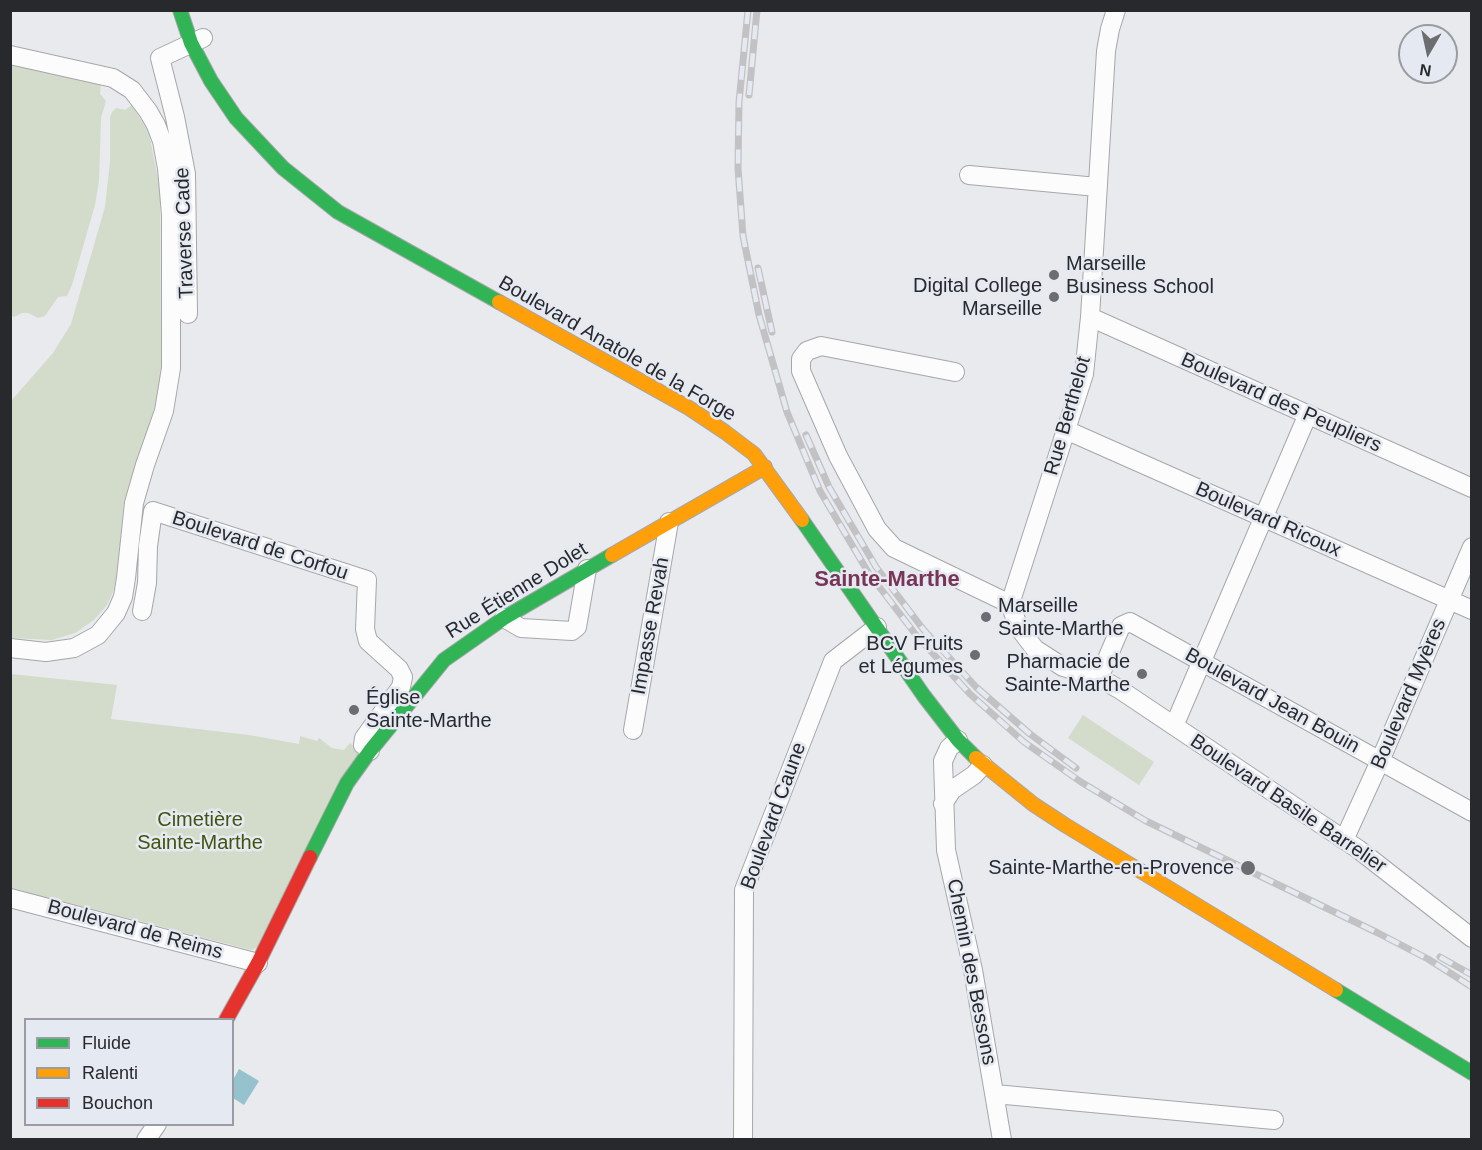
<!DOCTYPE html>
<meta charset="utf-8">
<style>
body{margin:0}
#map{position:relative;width:1482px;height:1150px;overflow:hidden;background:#e8eaee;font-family:Arial,sans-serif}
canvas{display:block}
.frame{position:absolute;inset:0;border:12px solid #27292c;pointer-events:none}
.legend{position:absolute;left:24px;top:1018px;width:210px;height:108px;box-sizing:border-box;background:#e5e9f1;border:2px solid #999ca2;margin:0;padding:8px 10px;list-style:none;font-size:18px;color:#27292c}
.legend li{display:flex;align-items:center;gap:12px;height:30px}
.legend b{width:30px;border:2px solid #999ca2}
.north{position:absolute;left:1398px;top:24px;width:60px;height:60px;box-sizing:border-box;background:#e5e9f1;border:2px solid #999ca2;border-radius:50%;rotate:189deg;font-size:16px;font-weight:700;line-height:24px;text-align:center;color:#27292c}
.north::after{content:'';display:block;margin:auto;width:21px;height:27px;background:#6b6d70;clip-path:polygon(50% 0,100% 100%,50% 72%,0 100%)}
</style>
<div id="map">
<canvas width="1482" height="1150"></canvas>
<div class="frame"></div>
<ul class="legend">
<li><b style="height:8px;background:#30b455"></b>Fluide</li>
<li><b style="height:8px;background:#ff9f0a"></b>Ralenti</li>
<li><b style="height:8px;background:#e5322d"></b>Bouchon</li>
</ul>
<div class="north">N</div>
</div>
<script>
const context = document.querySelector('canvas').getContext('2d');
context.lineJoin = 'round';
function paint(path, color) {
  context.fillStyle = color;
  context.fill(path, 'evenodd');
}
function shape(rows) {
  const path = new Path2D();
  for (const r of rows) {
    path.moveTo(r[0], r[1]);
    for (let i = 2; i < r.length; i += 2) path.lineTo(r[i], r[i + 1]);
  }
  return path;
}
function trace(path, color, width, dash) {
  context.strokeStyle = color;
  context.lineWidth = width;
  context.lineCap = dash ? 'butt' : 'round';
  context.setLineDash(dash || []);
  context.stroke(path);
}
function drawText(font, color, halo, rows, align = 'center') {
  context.font = font + ' Arial,sans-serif';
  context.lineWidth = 5;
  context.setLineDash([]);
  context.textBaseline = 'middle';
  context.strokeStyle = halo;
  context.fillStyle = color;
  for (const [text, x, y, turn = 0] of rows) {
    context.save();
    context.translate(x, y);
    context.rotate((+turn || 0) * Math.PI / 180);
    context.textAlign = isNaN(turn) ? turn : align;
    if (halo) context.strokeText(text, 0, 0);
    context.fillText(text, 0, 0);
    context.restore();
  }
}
const green = shape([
 [10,65,101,84,100,94,106,101,101,118,99,181,95,205,72,285,67,296,58,297,45,316,38,318,28,313,22,313,14,317,11,315],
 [132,105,149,133,160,189,161,363,160,387,153,413,124,502,117,576,113,592,107,605,94,620,75,633,52,640,11,638,11,401,53,353,71,324,105,207,110,162,110,117,112,112,116,108,125,110],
 [11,674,117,685,111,719,249,735,299,744,300,736,317,741,319,738,332,748,344,750,350,743,362,753,260,946,251,950,101,911,11,889],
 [1083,715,1154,762,1139,785,1068,738]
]);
const water = shape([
 [239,1069,259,1081,244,1105,233,1098,233,1080]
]);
const street = shape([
 [10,55,113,78,132,90,148,111,156,125,162,141,167,168,171,215,171,368,164,411,145,465,134,503,126,578,123,597,116,613,98,635,74,648,46,652,10,648],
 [969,175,1097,187],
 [188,314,186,174,175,117,160,58,203,38],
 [1090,317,1472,488],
 [955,372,821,346,807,351,801,359,801,371,838,456,877,529,894,548,1010,604],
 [1066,430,1472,610],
 [1010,604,1084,374,1090,317,1106,51,1110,29,1116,10],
 [1010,604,1019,628,1035,649,1063,667,1099,678,1119,689,1358,849,1472,938],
 [142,611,147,583,148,546,153,511,367,580,365,629,368,641,399,669,403,677,401,687,364,738,363,745,370,751],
 [504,618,521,628,572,631,577,627,587,569],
 [1099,678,1121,626,1130,622,1472,812],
 [1174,726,1308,414],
 [633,730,669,522],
 [958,740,949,748,943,761,946,850,973,970,1002,1140],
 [943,804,952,790,974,775,983,765],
 [1344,840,1380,761,1472,547],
 [10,898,258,963],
 [995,1094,1274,1120],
 [146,1140,157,1124],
 [743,1140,744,890,833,661,877,627]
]);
const fast = shape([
 [180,10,191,43,211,81,236,118,283,168,338,212,499,302],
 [802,520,924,696,958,740,976,758],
 [310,857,347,783,370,751,444,660,504,618,612,555],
 [1336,990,1472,1073]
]);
const slow = shape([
 [499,302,689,408,725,432,754,454,802,520],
 [612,555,765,467],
 [976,758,1033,804,1065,825,1336,990]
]);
const jam = shape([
 [226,1020,258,963,310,857]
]);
const rail = shape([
 [748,10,739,102,738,168,743,236,759,315,787,412,820,491,868,572,916,635,970,694,1024,742,1081,782,1146,821,1378,933,1428,959,1472,987],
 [749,95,757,10],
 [758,268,772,332],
 [806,435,829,487,876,567,923,629,976,687,1030,734,1076,768],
 [1440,957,1472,975]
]);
const markers = [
 [1054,275,6,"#6b6d70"],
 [1054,297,6,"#6b6d70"],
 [986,617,6,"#6b6d70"],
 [975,655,6,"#6b6d70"],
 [1142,674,6,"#6b6d70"],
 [354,710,6,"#6b6d70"],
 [1248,868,8,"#6b6d70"]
];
const streetNames = [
 ["Traverse Cade",185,233,-92],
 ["Boulevard Anatole de la Forge",617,349,30],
 ["Boulevard des Peupliers",1281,403,24],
 ["Rue Berthelot",1068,416,-74],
 ["Boulevard Ricoux",1268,520,24],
 ["Boulevard de Corfou",260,546,18],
 ["Rue Étienne Dolet",517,591,-32],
 ["Impasse Revah",651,626,-80],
 ["Boulevard Myères",1409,694,-67],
 ["Boulevard Jean Bouin",1272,701,29],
 ["Boulevard Basile Barrelier",1288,804,34],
 ["Boulevard Caune",774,816,-70],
 ["Boulevard de Reims",135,930,15],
 ["Chemin des Bessons",971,972,79]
];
const poiNames = [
 ["Marseille",1066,264,"left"],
 ["Business School",1066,287,"left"],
 ["Digital College",1042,286],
 ["Marseille",1042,309],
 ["Marseille",998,606,"left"],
 ["Sainte-Marthe",998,629,"left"],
 ["BCV Fruits",963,644],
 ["et Légumes",963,667],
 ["Pharmacie de",1130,662],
 ["Sainte-Marthe",1130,685],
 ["Église",366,698,"left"],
 ["Sainte-Marthe",366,721,"left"],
 ["Sainte-Marthe-en-Provence",1234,868]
];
const parkNames = [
 ["Cimetière",200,820],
 ["Sainte-Marthe",200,843]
];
const quarterNames = [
 ["Sainte-Marthe",887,580]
];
paint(green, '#d3dbcb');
paint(water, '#95c2cc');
trace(street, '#a6a7aa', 20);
trace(fast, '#a6a7aa', 16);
trace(slow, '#a6a7aa', 16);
trace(jam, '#a6a7aa', 16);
trace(street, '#fcfcfc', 18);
trace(fast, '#30b455', 14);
trace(slow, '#ff9f0a', 14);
trace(jam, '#e5322d', 14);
trace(rail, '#c2c2c4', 7);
trace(rail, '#e5e9f1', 4.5, [14]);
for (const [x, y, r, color] of markers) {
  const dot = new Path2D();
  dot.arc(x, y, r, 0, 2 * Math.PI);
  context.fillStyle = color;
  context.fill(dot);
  trace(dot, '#e5e9f1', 2);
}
drawText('20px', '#27292c', '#e5e9f1', streetNames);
drawText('20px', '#27292c', '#e5e9f1', poiNames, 'right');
drawText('20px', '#40550d', '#e5e9f1', parkNames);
drawText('bold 22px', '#783554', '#e5e9f1', quarterNames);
</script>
